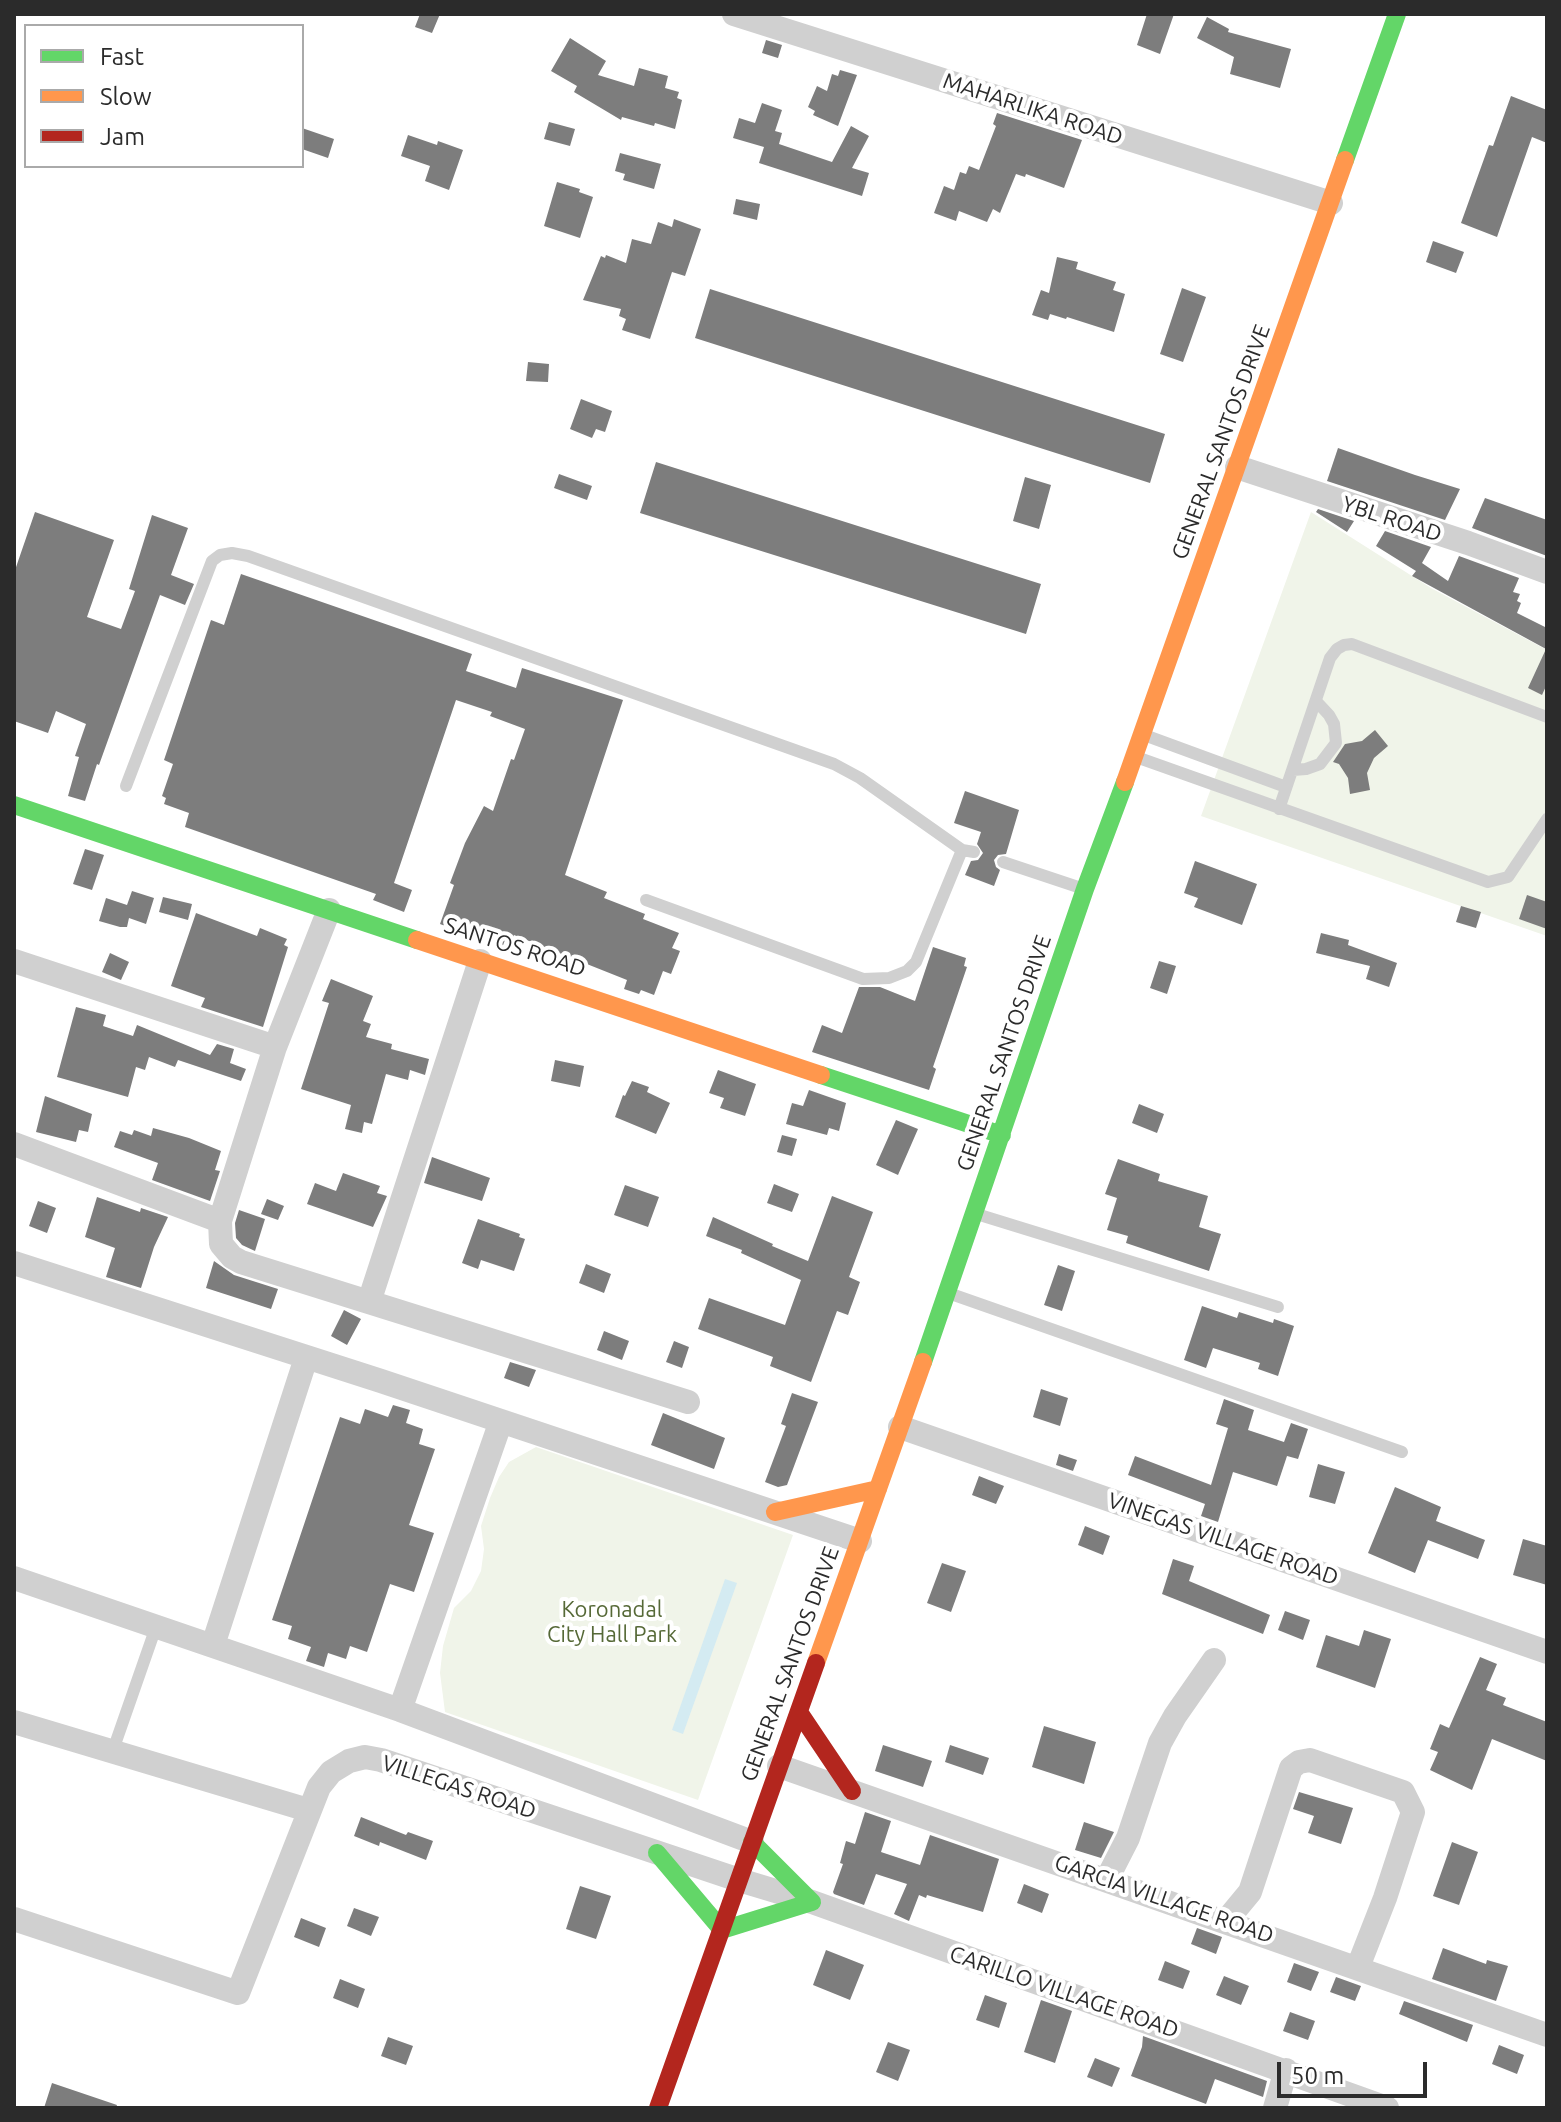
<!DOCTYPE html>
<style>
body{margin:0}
#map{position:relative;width:1561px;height:2122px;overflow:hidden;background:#fff;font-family:Ubuntu,sans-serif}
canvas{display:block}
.frame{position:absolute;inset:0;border:16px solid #2b2b2b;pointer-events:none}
.legend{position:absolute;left:24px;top:24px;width:280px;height:144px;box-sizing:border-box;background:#fff;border:2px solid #aaa;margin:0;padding:10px 14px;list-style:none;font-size:24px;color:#2b2b2b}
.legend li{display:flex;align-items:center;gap:16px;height:40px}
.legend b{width:40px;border:2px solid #aaa}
.scale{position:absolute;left:1277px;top:2062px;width:150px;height:36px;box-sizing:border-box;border:4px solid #2b2b2b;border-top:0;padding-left:10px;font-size:24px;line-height:28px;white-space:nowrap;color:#2b2b2b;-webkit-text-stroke:6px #fff;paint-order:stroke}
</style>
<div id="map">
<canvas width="1561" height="2122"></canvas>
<div class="frame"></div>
<ul class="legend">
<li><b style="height:10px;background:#63d668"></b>Fast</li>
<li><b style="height:10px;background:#ff974d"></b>Slow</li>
<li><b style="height:10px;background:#b3261e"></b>Jam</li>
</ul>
<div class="scale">50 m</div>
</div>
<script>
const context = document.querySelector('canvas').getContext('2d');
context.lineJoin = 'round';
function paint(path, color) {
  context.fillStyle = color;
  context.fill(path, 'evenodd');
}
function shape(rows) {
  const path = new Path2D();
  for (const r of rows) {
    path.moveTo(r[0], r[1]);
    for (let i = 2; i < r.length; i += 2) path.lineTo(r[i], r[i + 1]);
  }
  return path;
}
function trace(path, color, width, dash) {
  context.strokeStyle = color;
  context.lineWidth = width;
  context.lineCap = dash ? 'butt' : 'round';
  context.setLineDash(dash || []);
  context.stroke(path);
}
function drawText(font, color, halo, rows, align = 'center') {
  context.font = font + ' Ubuntu,sans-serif';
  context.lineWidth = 8;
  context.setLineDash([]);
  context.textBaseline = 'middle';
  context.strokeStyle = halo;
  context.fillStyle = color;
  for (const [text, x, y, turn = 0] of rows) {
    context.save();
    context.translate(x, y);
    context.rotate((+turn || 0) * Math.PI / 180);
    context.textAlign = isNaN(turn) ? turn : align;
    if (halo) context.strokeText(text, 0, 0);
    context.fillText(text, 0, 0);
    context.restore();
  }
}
const green = shape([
 [1311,512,1431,588,1547,650,1547,936,1201,816],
 [536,1447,793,1535,698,1800,445,1712,440,1673,443,1646,454,1608,471,1591,481,1571,484,1549,481,1526,490,1498,499,1477,509,1462]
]);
const water = shape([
 [725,1579,737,1583,683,1734,672,1730]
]);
const building = shape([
 [420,14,440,14,432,33,415,27],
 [1147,14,1174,14,1160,54,1137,45],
 [1207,17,1229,29,1228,32,1291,49,1280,88,1230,74,1234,57,1197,38],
 [570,38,606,61,598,75,634,86,639,68,668,76,665,88,679,92,677,98,682,100,675,129,655,123,654,126,622,117,621,120,574,92,577,86,551,71],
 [766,40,782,45,778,58,762,53],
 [840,70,857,75,838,126,813,115,815,111,808,107,817,86,827,91,832,74,838,76],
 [1511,96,1547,110,1547,143,1532,137,1497,237,1461,223,1489,145,1493,146],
 [762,103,782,110,775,131,782,133,779,144,832,162,851,126,869,136,852,168,869,173,862,196,759,163,764,147,733,138,739,118,755,123],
 [997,113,1082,140,1064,188,1026,174,1025,177,1016,174,1000,213,993,209,987,222,959,211,956,221,934,213,944,186,954,190,960,172,966,174,969,166,979,170,996,126,993,124],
 [549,122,575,129,570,146,544,139],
 [302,128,334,139,328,158,302,149],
 [408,135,437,145,438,141,463,150,449,190,425,181,430,166,401,156],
 [620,153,661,164,654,189,623,180,625,174,615,171],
 [557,182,580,189,579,192,593,197,580,238,544,226],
 [736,199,760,204,757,220,733,214],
 [674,219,701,229,685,276,672,272,650,339,622,330,626,319,619,316,621,309,583,300,601,256,605,258,606,255,626,263,632,239,651,244,658,222,672,227],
 [1433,241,1464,252,1456,273,1426,262],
 [1057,257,1078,262,1076,269,1116,282,1113,290,1125,294,1114,332,1067,317,1066,319,1050,314,1048,320,1032,315,1041,290,1049,293],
 [1182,288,1206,297,1183,362,1160,354],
 [710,289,1165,434,1150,483,695,338],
 [528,362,549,364,548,382,526,381],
 [581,399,612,411,605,432,596,429,592,438,570,429],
 [1338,448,1415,475,1460,489,1445,520,1327,481],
 [656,462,1041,584,1026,634,640,513],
 [559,474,592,486,587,500,554,488],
 [1025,477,1051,485,1039,529,1013,521],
 [1485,498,1547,520,1547,556,1472,528],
 [1318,509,1354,521,1347,532,1316,512],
 [35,512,114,540,87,617,121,629,135,591,129,589,152,515,188,528,171,575,194,584,185,605,160,595,99,765,97,764,85,801,68,796,79,757,75,756,86,724,56,711,48,733,14,721,14,573],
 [1385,531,1431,547,1422,563,1448,581,1459,556,1519,578,1513,592,1520,594,1517,601,1521,603,1517,613,1547,628,1547,684,1542,695,1528,688,1546,649,1412,576,1416,571,1376,546],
 [241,574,472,654,466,671,516,688,522,668,623,700,565,875,607,892,604,898,645,914,643,919,679,933,672,948,680,951,671,974,663,971,654,995,641,990,639,994,624,989,627,980,514,935,511,942,505,940,502,948,440,924,454,885,450,883,465,843,484,806,493,811,511,759,514,760,525,729,490,716,492,712,456,700,394,883,412,890,404,912,373,900,376,894,185,827,189,813,164,804,166,798,162,796,173,764,164,760,211,620,224,625],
 [1375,730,1388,746,1374,758,1367,773,1370,790,1350,794,1348,778,1339,764,1333,762,1345,744,1362,741],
 [965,791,1019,810,1006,854,998,855,994,860,996,867,1000,870,994,886,965,875,971,861,978,860,983,853,977,844,981,832,954,823],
 [85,849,104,855,92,890,73,884],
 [1195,861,1257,884,1242,925,1194,907,1198,898,1184,893],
 [132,891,154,898,146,924,129,918,127,927,120,927,99,921,106,898,127,905],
 [1527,895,1547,902,1547,929,1519,919],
 [163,897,192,904,188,920,159,912],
 [1461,906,1481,912,1476,928,1456,922],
 [196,913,257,936,260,928,287,939,284,945,288,947,263,1027,201,1007,205,998,171,986],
 [1321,933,1349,940,1348,945,1397,963,1389,987,1366,979,1370,966,1316,953],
 [933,947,966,958,964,966,967,967,933,1067,936,1069,929,1090,812,1052,822,1025,842,1033,859,987,880,987,915,1001],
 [110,953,129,962,121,980,102,972],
 [1159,961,1176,966,1167,994,1150,988],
 [331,979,373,996,363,1021,371,1024,366,1037,392,1044,391,1049,429,1059,425,1075,410,1070,408,1080,386,1074,372,1124,364,1122,362,1133,345,1129,351,1105,301,1089,329,1003,322,1001],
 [76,1007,106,1015,103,1026,133,1036,137,1025,210,1055,217,1044,234,1049,230,1063,246,1069,241,1081,178,1060,175,1067,149,1057,145,1070,136,1067,128,1097,57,1077],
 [555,1060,584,1066,580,1087,551,1081],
 [718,1070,756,1084,745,1116,720,1108,724,1098,709,1093],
 [632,1081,649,1087,647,1092,670,1103,656,1134,615,1117,623,1095,625,1096],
 [809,1090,846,1103,839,1131,829,1128,827,1135,786,1124,792,1103,803,1106],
 [45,1096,92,1114,88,1132,79,1130,76,1142,36,1132],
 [1139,1104,1164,1114,1157,1133,1132,1123],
 [896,1120,918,1129,898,1175,876,1165],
 [153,1128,189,1138,221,1151,215,1170,220,1171,210,1201,152,1180,158,1163,114,1147,120,1131,132,1135,134,1130,151,1136],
 [782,1135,797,1139,792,1156,777,1152],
 [432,1157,490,1178,482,1201,424,1183],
 [1118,1159,1160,1174,1158,1181,1208,1196,1199,1227,1221,1234,1209,1271,1126,1243,1128,1236,1107,1230,1117,1198,1105,1194],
 [343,1173,380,1186,377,1193,387,1196,373,1227,307,1204,315,1183,336,1191],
 [774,1184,799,1194,792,1212,767,1203],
 [625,1185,659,1197,648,1227,614,1215],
 [832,1196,873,1212,849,1277,860,1282,848,1315,837,1311,811,1382,770,1366,773,1357,698,1329,709,1298,785,1325,801,1280,741,1253,742,1250,706,1236,713,1217,773,1244,772,1246,808,1261],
 [97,1197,140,1212,141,1208,168,1217,154,1247,141,1288,106,1277,115,1248,85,1237],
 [267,1199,284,1206,278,1220,261,1214],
 [38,1201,56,1208,47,1233,29,1226],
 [239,1210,265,1219,255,1251,242,1245,236,1238,235,1223],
 [478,1219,520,1234,519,1237,525,1239,514,1271,481,1260,478,1269,462,1263],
 [214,1261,234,1275,278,1289,271,1309,206,1288],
 [586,1264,611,1274,604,1293,579,1283],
 [1058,1265,1075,1271,1062,1311,1044,1305],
 [1202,1306,1237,1318,1239,1312,1273,1323,1274,1319,1294,1326,1278,1376,1258,1369,1260,1363,1213,1348,1206,1368,1184,1360],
 [344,1310,361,1319,347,1345,331,1336],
 [604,1331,629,1341,622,1360,597,1350],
 [674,1341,689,1347,682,1368,666,1362],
 [510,1362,536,1370,529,1387,504,1378],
 [1041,1389,1068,1398,1060,1426,1033,1417],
 [792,1393,818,1402,787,1485,778,1487,765,1482,786,1426,781,1424],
 [1224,1399,1254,1410,1248,1430,1284,1442,1291,1423,1308,1429,1298,1459,1287,1456,1277,1486,1233,1472,1218,1522,1201,1516,1205,1504,1128,1475,1135,1456,1211,1485,1228,1428,1216,1424],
 [393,1405,410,1410,406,1423,423,1429,419,1444,435,1449,409,1525,434,1533,414,1592,390,1584,367,1652,350,1646,346,1659,328,1653,324,1667,306,1661,311,1647,288,1639,292,1626,272,1620,340,1417,360,1424,365,1409,388,1417],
 [663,1413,725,1438,714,1469,651,1445],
 [1059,1454,1077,1460,1073,1471,1056,1465],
 [1318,1464,1345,1472,1335,1504,1309,1497],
 [979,1476,1004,1486,996,1504,972,1495],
 [1395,1487,1441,1507,1436,1521,1485,1540,1478,1559,1428,1540,1415,1573,1368,1553],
 [1085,1526,1110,1536,1103,1555,1078,1545],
 [1523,1539,1547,1546,1547,1585,1513,1575],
 [1173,1559,1194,1566,1189,1581,1270,1615,1263,1634,1162,1594],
 [942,1563,966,1571,951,1612,927,1603],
 [1285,1611,1310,1620,1303,1640,1278,1630],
 [1364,1630,1391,1639,1375,1688,1316,1667,1326,1635,1359,1646],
 [1480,1657,1497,1664,1486,1690,1506,1698,1503,1705,1547,1722,1547,1761,1492,1739,1472,1790,1430,1770,1438,1752,1430,1749,1440,1724,1449,1728],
 [1044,1726,1096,1742,1084,1784,1032,1767],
 [883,1745,932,1761,923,1787,875,1771],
 [950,1745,989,1758,983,1775,945,1762],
 [1299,1792,1353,1808,1341,1844,1308,1833,1314,1816,1293,1809],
 [865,1812,891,1821,881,1852,920,1865,930,1835,999,1859,983,1912,927,1895,926,1898,919,1895,909,1921,894,1914,907,1884,876,1874,864,1905,834,1894,833,1892,843,1864,840,1863,846,1841,855,1844],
 [361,1817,406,1835,408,1832,433,1841,426,1860,380,1842,379,1846,354,1836],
 [1084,1822,1114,1832,1101,1858,1075,1850],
 [1452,1842,1478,1852,1459,1905,1433,1896],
 [1024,1884,1049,1894,1042,1913,1017,1903],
 [580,1886,611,1896,596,1939,566,1929],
 [354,1908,379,1917,371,1936,347,1926],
 [301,1918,326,1928,319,1947,294,1937],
 [1197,1928,1222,1937,1216,1954,1191,1944],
 [1443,1948,1486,1964,1487,1960,1508,1966,1496,2001,1432,1979],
 [826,1950,864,1965,850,2000,813,1985],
 [1165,1961,1190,1971,1183,1989,1158,1980],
 [1294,1963,1319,1972,1311,1991,1287,1982],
 [1224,1976,1249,1986,1241,2005,1216,1995],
 [1336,1977,1361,1986,1355,2001,1330,1992],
 [340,1979,365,1989,358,2008,333,1998],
 [985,1995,1007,2003,999,2028,976,2020],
 [1041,2000,1072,2011,1055,2063,1024,2052],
 [1404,2001,1473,2025,1467,2042,1399,2014],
 [1290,2012,1315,2021,1308,2040,1283,2031],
 [1143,2036,1267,2081,1263,2097,1215,2079,1206,2104,1131,2076,1142,2047],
 [388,2037,413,2046,406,2065,381,2056],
 [888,2042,910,2050,898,2081,876,2072],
 [1499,2045,1524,2055,1517,2074,1492,2064],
 [1095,2058,1120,2068,1112,2087,1087,2077],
 [52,2083,117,2105,116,2108,44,2108]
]);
const lane = shape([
 [1147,736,1286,787],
 [1139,758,1488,882,1508,877,1547,819],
 [1293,770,1306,769,1320,764,1336,743,1334,724,1329,715,1316,701],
 [126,786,212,561,220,555,232,553,248,556,834,764,860,778,962,850,974,852],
 [1279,809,1330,658,1337,649,1344,645,1352,644,1547,717],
 [1003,862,1078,887],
 [646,900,863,979,889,978,907,971,916,962,962,850],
 [983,1216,1278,1307],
 [954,1295,1402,1452],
 [112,1753,156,1627]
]);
const street = shape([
 [734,14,1331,203],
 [1237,467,1468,543,1547,572],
 [14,961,275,1047],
 [14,1144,220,1221,275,1047,329,910],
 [220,1221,221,1244,232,1257,241,1262,688,1402],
 [14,1263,381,1381,860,1541],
 [369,1302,480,961],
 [900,1427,1547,1652],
 [14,1578,400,1710,752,1842],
 [213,1645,306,1358],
 [400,1710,501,1421],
 [14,1722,308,1810],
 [779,1766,1547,2035],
 [1107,1879,1128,1838,1160,1743,1175,1716,1214,1660],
 [14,1919,238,1993,319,1787,331,1772,349,1761,365,1757,381,1760,739,1880,812,1902,1387,2108],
 [1226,1921,1250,1892,1291,1768,1299,1762,1310,1760,1403,1792,1413,1812,1385,1898,1358,1967],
 [1275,2108,1286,2070]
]);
const fast = shape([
 [1345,160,1397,14],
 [14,805,417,940],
 [821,1075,1002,1135],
 [923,1362,1085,889,1125,782],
 [657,1853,722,1930],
 [722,1930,812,1902,752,1842]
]);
const slow = shape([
 [1125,782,1345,160],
 [417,940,821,1075],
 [775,1512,878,1489],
 [816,1663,923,1362]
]);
const jam = shape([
 [799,1712,852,1791],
 [658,2108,816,1663]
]);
const streetNames = [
 ["MAHARLIKA ROAD",1033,109,18],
 ["GENERAL SANTOS DRIVE",1221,442,-70],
 ["YBL ROAD",1392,519,18],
 ["SANTOS ROAD",515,947,18],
 ["GENERAL SANTOS DRIVE",1004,1053,-71],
 ["VINEGAS VILLAGE ROAD",1223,1539,19],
 ["GENERAL SANTOS DRIVE",790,1664,-70],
 ["VILLEGAS ROAD",459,1787,18],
 ["GARCIA VILLAGE ROAD",1164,1899,19],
 ["CARILLO VILLAGE ROAD",1064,1992,19]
];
const parkNames = [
 ["Koronadal",612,1610],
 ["City Hall Park",612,1635]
];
paint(green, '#f0f4e9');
paint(water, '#d4ebf2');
paint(building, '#7d7d7d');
trace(lane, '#d0d0d0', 12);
trace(street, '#d0d0d0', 24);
trace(fast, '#63d668', 18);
trace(slow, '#ff974d', 18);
trace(jam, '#b3261e', 18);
drawText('22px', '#2b2b2b', '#fff', streetNames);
drawText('22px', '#566937', '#fff', parkNames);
</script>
